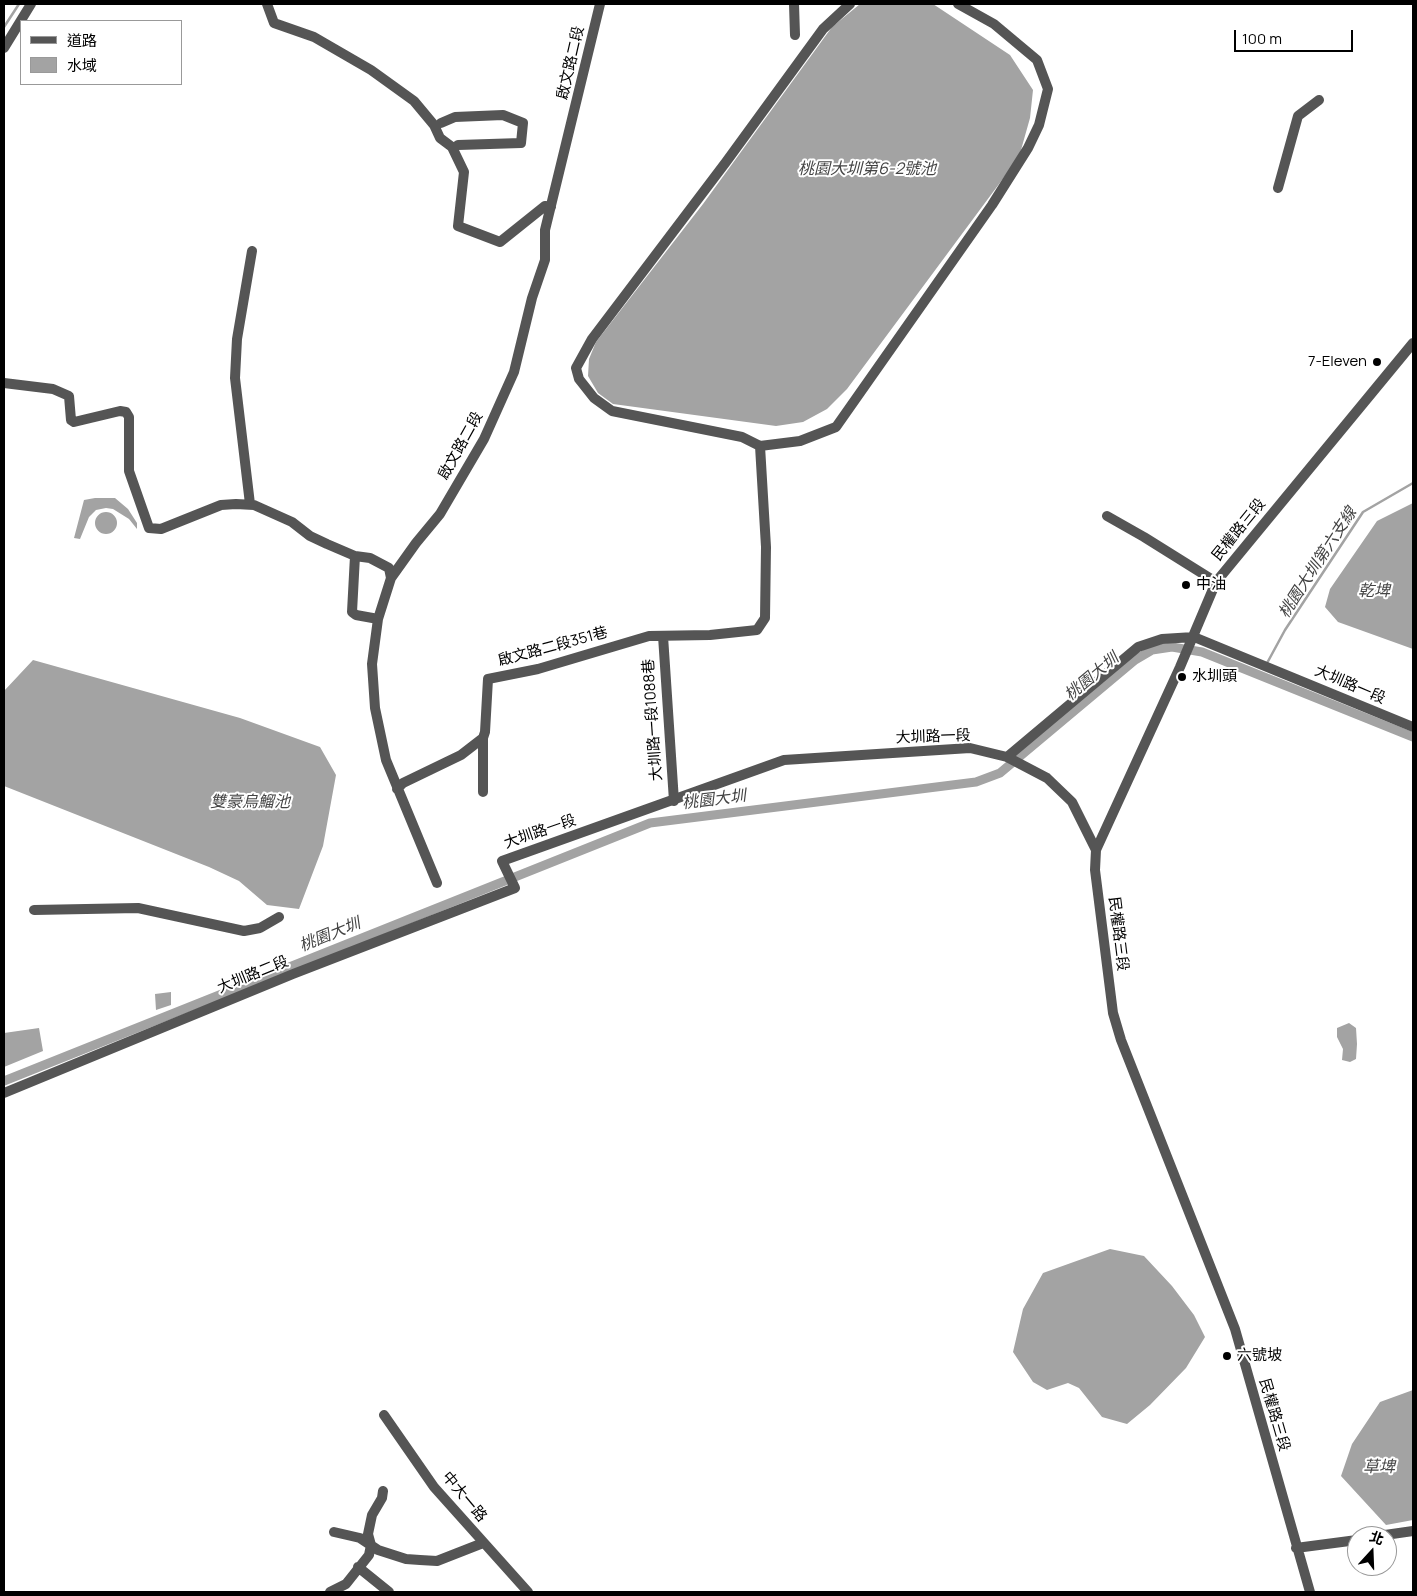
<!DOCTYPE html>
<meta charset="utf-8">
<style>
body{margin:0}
#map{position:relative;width:1417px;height:1596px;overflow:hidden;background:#fff;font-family:Manrope,"Noto Sans TC",sans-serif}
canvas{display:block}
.frame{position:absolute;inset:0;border:5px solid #000;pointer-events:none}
.legend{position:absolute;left:20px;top:20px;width:162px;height:65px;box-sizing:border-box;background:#fff;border:1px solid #999;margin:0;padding:6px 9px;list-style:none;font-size:15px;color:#000}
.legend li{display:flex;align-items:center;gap:10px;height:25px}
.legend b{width:25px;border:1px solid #999}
.north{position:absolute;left:1347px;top:1526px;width:50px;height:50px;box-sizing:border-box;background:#fff;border:1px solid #999;border-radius:50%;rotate:20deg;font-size:14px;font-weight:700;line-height:20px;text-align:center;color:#000}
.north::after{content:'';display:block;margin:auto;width:18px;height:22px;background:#000;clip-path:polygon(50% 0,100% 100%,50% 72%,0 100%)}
.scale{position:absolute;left:1234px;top:30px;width:119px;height:22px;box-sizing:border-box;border:2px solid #000;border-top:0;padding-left:6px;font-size:15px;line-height:18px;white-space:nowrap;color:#000;-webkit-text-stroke:4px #fff;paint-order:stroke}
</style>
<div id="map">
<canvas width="1417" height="1596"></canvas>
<div class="frame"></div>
<ul class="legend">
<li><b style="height:6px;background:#555"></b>道路</li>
<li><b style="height:14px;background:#a3a3a3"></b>水域</li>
</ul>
<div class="north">北</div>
<div class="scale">100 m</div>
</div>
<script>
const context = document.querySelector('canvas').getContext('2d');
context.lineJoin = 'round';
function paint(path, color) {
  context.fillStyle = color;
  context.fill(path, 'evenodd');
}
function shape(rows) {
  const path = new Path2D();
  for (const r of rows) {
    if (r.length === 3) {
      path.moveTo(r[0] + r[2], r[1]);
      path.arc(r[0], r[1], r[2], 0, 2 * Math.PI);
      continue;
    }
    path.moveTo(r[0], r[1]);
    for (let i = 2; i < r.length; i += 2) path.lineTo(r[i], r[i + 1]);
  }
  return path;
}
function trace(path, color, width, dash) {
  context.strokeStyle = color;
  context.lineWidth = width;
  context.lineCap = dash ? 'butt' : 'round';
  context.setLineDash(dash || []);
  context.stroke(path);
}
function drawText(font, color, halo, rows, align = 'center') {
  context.font = font + ' Manrope,"Noto Sans TC",sans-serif';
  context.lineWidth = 4;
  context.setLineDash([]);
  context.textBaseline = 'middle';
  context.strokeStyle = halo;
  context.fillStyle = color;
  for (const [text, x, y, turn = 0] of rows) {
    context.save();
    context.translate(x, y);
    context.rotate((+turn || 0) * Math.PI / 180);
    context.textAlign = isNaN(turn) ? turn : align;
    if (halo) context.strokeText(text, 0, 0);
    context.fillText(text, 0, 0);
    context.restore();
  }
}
const water = shape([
 [860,4,933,4,1010,55,1033,90,1030,118,1019,157,847,389,827,409,803,422,776,426,613,404,598,393,588,376,589,359,596,342,703,204,832,27],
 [95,498,115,498,128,509,137,523,137,529,129,519,113,509,106,508,96,510,89,517,80,539,74,538,84,500],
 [1413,503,1413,649,1338,622,1325,607,1330,589,1377,521],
 [106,523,11],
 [33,660,240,718,320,747,336,775,323,846,299,909,267,905,239,881,209,867,4,786,4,691],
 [171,992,171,1005,156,1010,155,994],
 [1349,1023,1356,1028,1357,1044,1356,1059,1350,1062,1342,1060,1343,1049,1337,1037,1337,1028],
 [39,1028,43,1051,4,1067,4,1033],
 [1110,1249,1144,1256,1172,1286,1194,1315,1205,1337,1186,1368,1150,1405,1127,1424,1102,1417,1079,1388,1068,1383,1047,1390,1033,1382,1013,1352,1023,1309,1043,1273],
 [1413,1390,1413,1520,1386,1525,1341,1476,1352,1444,1380,1402]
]);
const stream = shape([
 [4,27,19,4],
 [1266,665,1285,630,1363,512,1413,483]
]);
const canal = shape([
 [4,1081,650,823,976,782,1000,773,1135,660,1152,650,1172,647,1202,652,1413,737]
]);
const minor = shape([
 [267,4,274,23,314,37,371,70,414,101,434,125,440,138,452,147,464,172,458,226,500,242,545,206,551,207],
 [794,4,795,35],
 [4,48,31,4],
 [441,123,455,117,503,115,523,123,521,143,458,145],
 [1278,188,1298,116,1319,100],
 [4,383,53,389,69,396,71,420,74,422,120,411,126,412,129,417,129,471,149,528,161,529,221,505,236,504,254,505,292,522,310,536,327,544,355,556,370,558,389,568,391,578],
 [760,446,800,441,836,427,992,205,1028,148,1039,125,1048,89,1037,60,994,24,958,4],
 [250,504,235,378,237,339,252,251],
 [1107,516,1144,537,1216,582],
 [355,556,352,612,356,615,378,619],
 [663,636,674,801],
 [1007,757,1047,778,1072,802,1096,850],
 [397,789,403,783,461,755,483,738,485,732,488,679,538,669,649,636,710,635,757,630,765,618,766,547,760,446,742,437,612,411,594,398,579,379,576,368,592,339,726,162,823,29,850,4],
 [483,792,483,738],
 [437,883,386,760,375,708,372,664,378,619,391,578,416,543,440,514,484,439,514,372,532,298,545,260,545,230,600,4],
 [34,910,138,908,244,931,260,928,279,917],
 [4,1093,293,974,515,888,502,861,784,760,970,748,1007,757,1138,647,1162,639,1194,637,1413,727],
 [384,1415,434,1487,528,1592],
 [334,1532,360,1538,378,1550,406,1559,420,1560,437,1561,483,1543],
 [1378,1536,1413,1531],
 [1296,1548,1357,1540],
 [358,1567,389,1592],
 [330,1592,346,1584,369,1555,371,1545,368,1534,372,1515,382,1498,383,1491],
 [1310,1592,1235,1329,1121,1040,1113,1013,1095,870,1096,850,1180,667,1216,582,1413,343]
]);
const markers = [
 [1377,362,5,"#000"],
 [1186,585,5,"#000"],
 [1182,677,5,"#000"],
 [1227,1356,5,"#000"]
];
const streetNames = [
 ["啟文路二段",571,63,-77],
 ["啟文路二段",461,446,-61],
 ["民權路三段",1239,530,-51],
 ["啟文路二段351巷",553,647,-15],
 ["大圳路一段",1350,685,23],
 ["大圳路一段1088巷",653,720,-94],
 ["大圳路一段",933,737,-2],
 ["大圳路一段",540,832,-19],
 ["民權路三段",1118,934,83],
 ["大圳路二段",253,975,-22],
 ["民權路三段",1274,1415,74],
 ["中大一路",464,1497,50]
];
const poiNames = [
 ["7-Eleven",1367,362,"right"],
 ["中油",1196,585],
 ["水圳頭",1192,677],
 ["六號坡",1237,1356]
];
const waterNames = [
 ["桃園大圳第6-2號池",867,170],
 ["桃園大圳第六支線",1318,563,-57],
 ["乾埤",1374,592],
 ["桃園大圳",1092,677,-40],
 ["桃園大圳",714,800,-7],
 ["雙豪烏鰡池",250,803],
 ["桃園大圳",330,935,-22],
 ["草埤",1379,1468]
];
paint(water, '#a3a3a3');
trace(stream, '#a3a3a3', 2.5);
trace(canal, '#a3a3a3', 9);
trace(minor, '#555', 10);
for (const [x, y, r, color] of markers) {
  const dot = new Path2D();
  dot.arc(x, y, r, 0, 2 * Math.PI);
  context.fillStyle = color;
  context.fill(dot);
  trace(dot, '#fff', 2);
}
drawText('15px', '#000', '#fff', streetNames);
drawText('15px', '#000', '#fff', poiNames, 'left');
drawText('italic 16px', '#444', '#fff', waterNames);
</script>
